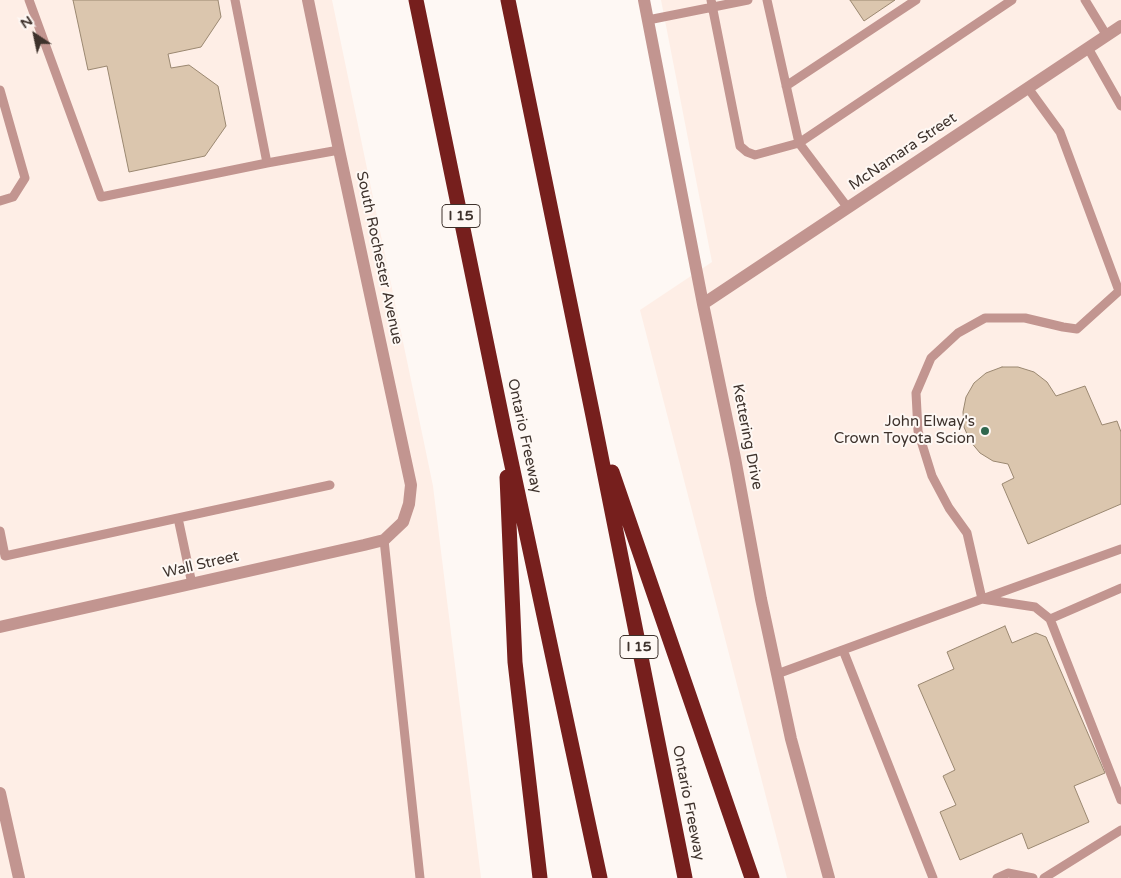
<!DOCTYPE html>
<style>
body{margin:0}
#map{position:relative;width:1121px;height:878px;overflow:hidden;background:#fef8f4;font-family:"Varela Round",sans-serif}
canvas{display:block}
.north{position:absolute;left:10px;top:10px;width:50px;height:50px;-webkit-text-stroke:4px #fef8f4;paint-order:stroke;rotate:326deg;font-size:14px;font-weight:700;line-height:20px;text-align:center;color:#3e322c}
.north::after{content:'';display:block;margin:auto;width:18px;height:22px;background:#3e322c;clip-path:polygon(50% 0,100% 100%,50% 72%,0 100%)}
</style>
<div id="map">
<canvas width="1121" height="878"></canvas>
<div class="north">N</div>
</div>
<script>
const context = document.querySelector('canvas').getContext('2d');
context.lineJoin = 'round';
function paint(path, color) {
  context.fillStyle = color;
  context.fill(path, 'evenodd');
}
function shape(rows) {
  const path = new Path2D();
  for (const r of rows) {
    path.moveTo(r[0], r[1]);
    for (let i = 2; i < r.length; i += 2) path.lineTo(r[i], r[i + 1]);
  }
  return path;
}
function trace(path, color, width, dash) {
  context.strokeStyle = color;
  context.lineWidth = width;
  context.lineCap = dash ? 'butt' : 'round';
  context.setLineDash(dash || []);
  context.stroke(path);
}
function drawText(font, color, halo, rows, align = 'center') {
  context.font = font + ' "Varela Round",sans-serif';
  context.lineWidth = 4;
  context.setLineDash([]);
  context.textBaseline = 'middle';
  context.strokeStyle = halo;
  context.fillStyle = color;
  for (const [text, x, y, turn = 0] of rows) {
    context.save();
    context.translate(x, y);
    context.rotate((+turn || 0) * Math.PI / 180);
    context.textAlign = isNaN(turn) ? turn : align;
    if (halo) context.strokeText(text, 0, 0);
    context.fillText(text, 0, 0);
    context.restore();
  }
}
const built = shape([
 [0,0,332,0,433,486,481,878,0,878],
 [661,0,1121,0,1121,878,787,878,640,310,712,262]
]);
const building = shape([
 [73,0,218,0,221,17,201,47,168,54,171,68,189,65,218,86,226,126,205,156,129,172,107,66,88,70,73,0],
 [850,0,895,0,864,21,850,0],
 [1002,367,1018,367,1034,372,1047,382,1056,396,1085,386,1102,425,1117,421,1121,432,1121,504,1028,544,1002,484,1014,478,1008,464,993,461,980,453,970,441,964,427,963,412,966,397,974,383,986,373,1002,367],
 [1005,626,1012,643,1036,633,1046,637,1105,773,1074,786,1089,822,1028,849,1022,833,960,860,940,812,956,805,943,776,955,770,918,685,954,669,947,652,1005,626]
]);
const service = shape([
 [29,0,101,197,267,163,339,150],
 [235,0,267,163],
 [711,0,740,146,747,152,755,155,799,143,1012,0],
 [767,0,799,143,848,208],
 [1085,0,1107,36],
 [648,20,748,0],
 [1088,48,1121,106],
 [786,86,916,0],
 [0,90,25,178,13,197,0,201],
 [178,518,330,485],
 [0,531,5,556,178,518,192,584],
 [384,540,420,878],
 [985,598,1121,549],
 [982,599,1035,607,1050,619,1121,800],
 [1050,619,1121,588],
 [843,650,933,878],
 [777,674,982,599,967,533,949,508,932,476,918,431,916,393,931,358,958,333,985,318,1025,318,1063,327,1077,329,1119,291,1060,132,1028,88],
 [997,878,1008,873,1033,878],
 [1044,878,1121,830]
]);
const minor = shape([
 [644,0,703,304,735,458,761,599,791,739,829,878],
 [703,304,1121,26],
 [0,627,364,545,384,540,403,522,409,504,411,485,339,150,308,0]
]);
const tertiary = shape([
 [0,793,19,878]
]);
const motorway = shape([
 [416,0,505,433,600,878],
 [508,0,593,416,685,878],
 [612,472,752,878],
 [507,477,515,662,540,878]
]);
const markers = [
 [985,431,5,"#30674e"]
];
const shields = [
 [461,216,38],
 [639,647,38]
];
const shieldNames = [
 ["I 15",461,216],
 ["I 15",639,647]
];
const streetNames = [
 ["McNamara Street",903,152,-34],
 ["South Rochester Avenue",379,258,78],
 ["Ontario Freeway",524,436,78],
 ["Kettering Drive",747,437,79],
 ["Wall Street",201,565,-13],
 ["Ontario Freeway",688,803,79]
];
const poiNames = [
 ["John Elway's",975,422],
 ["Crown Toyota Scion",975,439]
];
paint(built, '#feeee6');
paint(building, '#dbc6ae');
trace(building, '#9b8871', 1);
trace(service, '#c29590', 9);
trace(minor, '#c29590', 12);
trace(tertiary, '#c29590', 12);
trace(motorway, '#761f1d', 15);
for (const [x, y, r, color] of markers) {
  const dot = new Path2D();
  dot.arc(x, y, r, 0, 2 * Math.PI);
  context.fillStyle = color;
  context.fill(dot);
  trace(dot, '#fef8f4', 2);
}
for (const [x, y, w] of shields) {
  const box = new Path2D();
  box.roundRect(x - w / 2, y - 11.5, w, 23, 4);
  context.fillStyle = '#fef8f4';
  context.fill(box);
  trace(box, '#3e322c', 1);
}
drawText('bold 14px', '#3e322c', null, shieldNames);
drawText('15px', '#3e322c', '#fef8f4', streetNames);
drawText('15px', '#3e322c', '#fef8f4', poiNames, 'right');
</script>
